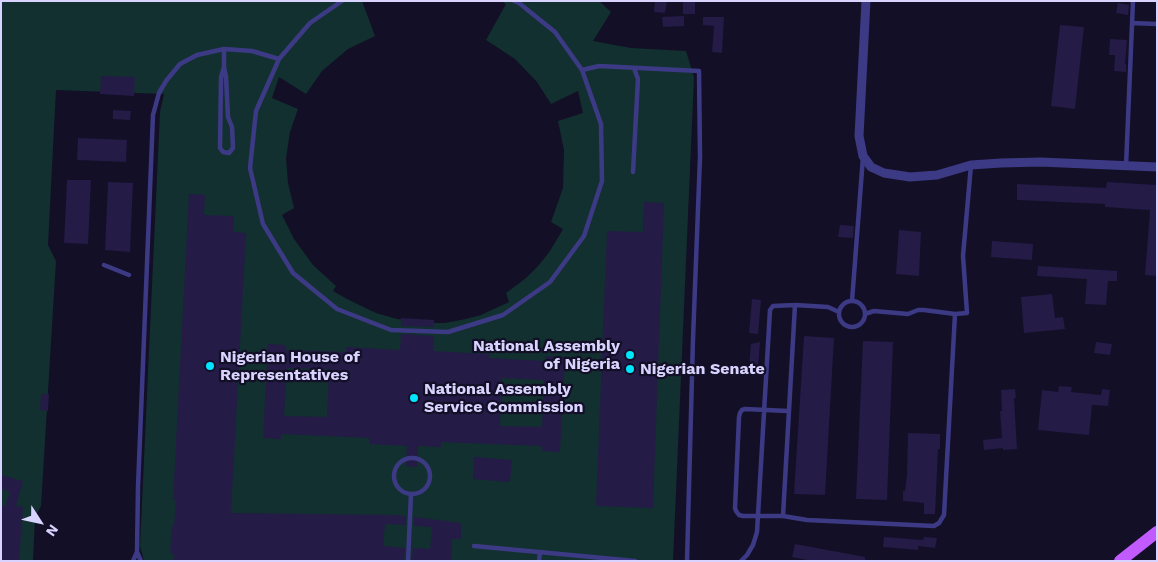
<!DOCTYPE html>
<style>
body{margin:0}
#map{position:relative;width:1158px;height:562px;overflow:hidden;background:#130f26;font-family:"Work Sans",sans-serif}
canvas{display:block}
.frame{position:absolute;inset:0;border:2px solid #d9d4ff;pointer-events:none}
.north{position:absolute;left:15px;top:497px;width:50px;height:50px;-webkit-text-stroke:4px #130f26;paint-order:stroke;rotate:125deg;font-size:14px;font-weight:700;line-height:20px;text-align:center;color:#d9d4ff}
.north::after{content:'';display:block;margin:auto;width:18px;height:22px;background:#d9d4ff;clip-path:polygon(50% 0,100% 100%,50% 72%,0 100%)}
</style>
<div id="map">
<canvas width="1158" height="562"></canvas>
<div class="frame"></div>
<div class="north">N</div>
</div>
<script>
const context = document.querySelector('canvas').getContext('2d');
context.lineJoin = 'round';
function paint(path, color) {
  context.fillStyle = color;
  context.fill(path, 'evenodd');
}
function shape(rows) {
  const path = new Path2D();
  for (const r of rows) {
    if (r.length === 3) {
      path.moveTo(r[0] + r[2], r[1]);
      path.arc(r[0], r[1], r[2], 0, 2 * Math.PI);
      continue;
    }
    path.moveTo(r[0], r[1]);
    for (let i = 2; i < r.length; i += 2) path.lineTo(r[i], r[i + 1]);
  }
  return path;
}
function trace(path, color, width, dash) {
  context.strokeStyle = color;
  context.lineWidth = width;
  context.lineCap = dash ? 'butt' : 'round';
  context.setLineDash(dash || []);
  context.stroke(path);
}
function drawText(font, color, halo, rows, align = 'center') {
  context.font = font + ' "Work Sans",sans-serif';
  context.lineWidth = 4.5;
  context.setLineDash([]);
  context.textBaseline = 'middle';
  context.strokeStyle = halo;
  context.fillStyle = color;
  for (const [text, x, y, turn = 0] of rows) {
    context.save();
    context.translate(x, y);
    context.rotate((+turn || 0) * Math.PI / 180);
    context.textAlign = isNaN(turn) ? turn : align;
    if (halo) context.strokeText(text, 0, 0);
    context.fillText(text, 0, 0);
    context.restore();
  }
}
const green = shape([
 [1,1,362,1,375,36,348,49,322,71,306,94,279,77,272,98,298,109,290,132,286,158,288,183,294,208,282,215,294,239,313,265,336,286,333,291,347,299,376,313,397,319,429,323,445,323,466,319,481,315,509,302,506,293,526,278,539,265,550,251,563,229,551,222,563,188,564,150,558,121,583,113,578,91,551,104,537,82,515,59,486,40,506,4,501,1,599,1,611,12,593,41,631,48,686,51,694,77,673,561,144,561,140,546,160,112,164,94,56,90,48,245,56,261,41,506,35,517,33,561,1,561]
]);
const building = shape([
 [655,1,667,1,665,13,654,12],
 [683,1,695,1,695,14,683,14],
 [1118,3,1129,5,1128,15,1116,13],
 [684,16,684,26,663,27,662,17],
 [703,17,724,17,722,53,712,52,714,26,703,25],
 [1060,25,1084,27,1075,109,1051,106],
 [1110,39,1127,40,1125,64,1126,64,1126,72,1114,71,1115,55,1109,55],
 [101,76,135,77,134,96,100,94],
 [113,110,131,111,130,120,113,119],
 [78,138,127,140,126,162,77,160],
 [67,180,91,180,88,244,64,243],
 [108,182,133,183,130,252,105,250],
 [1107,182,1157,185,1157,276,1145,275,1150,210,1105,207,1105,204,1017,200,1017,184,1106,188],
 [189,194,205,195,204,215,234,216,233,232,246,233,231,513,397,515,406,516,406,525,385,524,383,546,405,548,404,561,173,561,173,553,170,553,172,526,174,526,176,500,173,500],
 [644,202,664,203,653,508,596,506,607,231,643,232],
 [840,225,854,226,853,238,838,237],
 [899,230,921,232,919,276,896,274],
 [992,241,1033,244,1032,260,991,257],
 [1038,266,1117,271,1117,281,1108,281,1106,305,1085,304,1087,279,1037,276],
 [1052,294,1055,318,1063,317,1065,329,1024,333,1021,297],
 [752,299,761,300,758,334,749,333],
 [401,318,434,320,434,327,401,326],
 [401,334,434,336,433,351,489,354,489,358,545,361,545,356,565,357,560,452,541,451,541,446,441,442,441,447,418,446,417,467,406,466,407,446,369,444,369,438,281,434,281,439,263,438,268,344,286,345,286,350,346,352,346,347,400,350],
 [287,368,329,369,327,417,284,416],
 [502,378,544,380,542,427,500,426],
 [804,336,834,338,825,495,794,494],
 [863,341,893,342,887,500,856,499],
 [760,342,758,367,749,366,751,344],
 [1096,342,1112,344,1110,355,1094,353],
 [1059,386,1072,387,1071,392,1101,395,1102,389,1110,390,1108,406,1092,405,1089,435,1038,430,1042,390,1058,392],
 [1015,389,1016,398,1014,398,1017,449,1003,450,1003,448,984,450,983,440,1002,438,1000,411,1002,411,1001,390],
 [41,394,49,394,48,411,40,410],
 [908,433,940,434,940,449,938,449,935,514,924,514,924,503,903,501,903,491,905,491,907,474],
 [474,457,512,460,510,482,473,479],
 [1,475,23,481,16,506,23,507,19,561,1,561,2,506,5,506,10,492,1,489],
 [414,517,461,523,461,539,452,539,451,561,412,561,413,548,430,549,432,527,414,526],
 [884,537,923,540,924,537,937,538,935,548,918,546,918,550,883,547],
 [795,544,865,557,865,561,812,561,792,557]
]);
const service = shape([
 [342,1,310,23,279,59,256,111,250,168,263,224,293,273,337,309,391,330,448,332,503,315,550,282,584,236,602,181,601,124,582,70,555,32,519,3,514,1],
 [1132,23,1157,24],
 [224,67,226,77,228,117,232,127,233,148,229,153,223,152,220,148,221,77,224,67,224,49],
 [582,70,599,66,699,71,700,157,693,339,687,561],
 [1126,166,1133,1],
 [633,172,638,79,634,68],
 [104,265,129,275],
 [852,301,863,157],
 [852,314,13],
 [955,314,967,313,963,256,971,165],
 [788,411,745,409,742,410,740,413,739,417,735,508,736,511,739,515,743,516,783,516,807,520,934,526,939,523,944,515,955,314,924,310,918,310,908,314,874,311,865,314],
 [412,476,18],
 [783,516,795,305],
 [474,546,635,561],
 [133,561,137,552],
 [141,561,137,552,138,487,153,115,159,93,166,81,180,64,197,55,224,49,252,51,279,59],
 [408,561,411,494],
 [539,561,540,552],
 [741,561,747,555,753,545,757,532,770,310,773,306,795,305,828,307,839,312]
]);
const minor = shape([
 [866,1,859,136,863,156,871,167,884,173,910,177,937,175,971,165,1001,163,1040,162,1157,167]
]);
const primary = shape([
 [1120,561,1157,532]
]);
const markers = [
 [630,355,5,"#00e5ff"],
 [210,366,5,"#00e5ff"],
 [630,369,5,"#00e5ff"],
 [414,398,5,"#00e5ff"]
];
const poiNames = [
 ["National Assembly",620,346,"right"],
 ["of Nigeria",620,364,"right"],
 ["Nigerian House of",220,357],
 ["Representatives",220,375],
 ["Nigerian Senate",640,369],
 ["National Assembly",424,389],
 ["Service Commission",424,407]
];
paint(green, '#12302f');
paint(building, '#241b47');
trace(service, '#3d3a85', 4.5);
trace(minor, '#3d3a85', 9);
trace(primary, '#c25bff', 12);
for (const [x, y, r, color] of markers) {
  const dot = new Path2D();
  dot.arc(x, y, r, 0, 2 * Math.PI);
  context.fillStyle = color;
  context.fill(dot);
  trace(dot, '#130f26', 2);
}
drawText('bold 16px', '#d9d4ff', '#130f26', poiNames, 'left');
</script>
